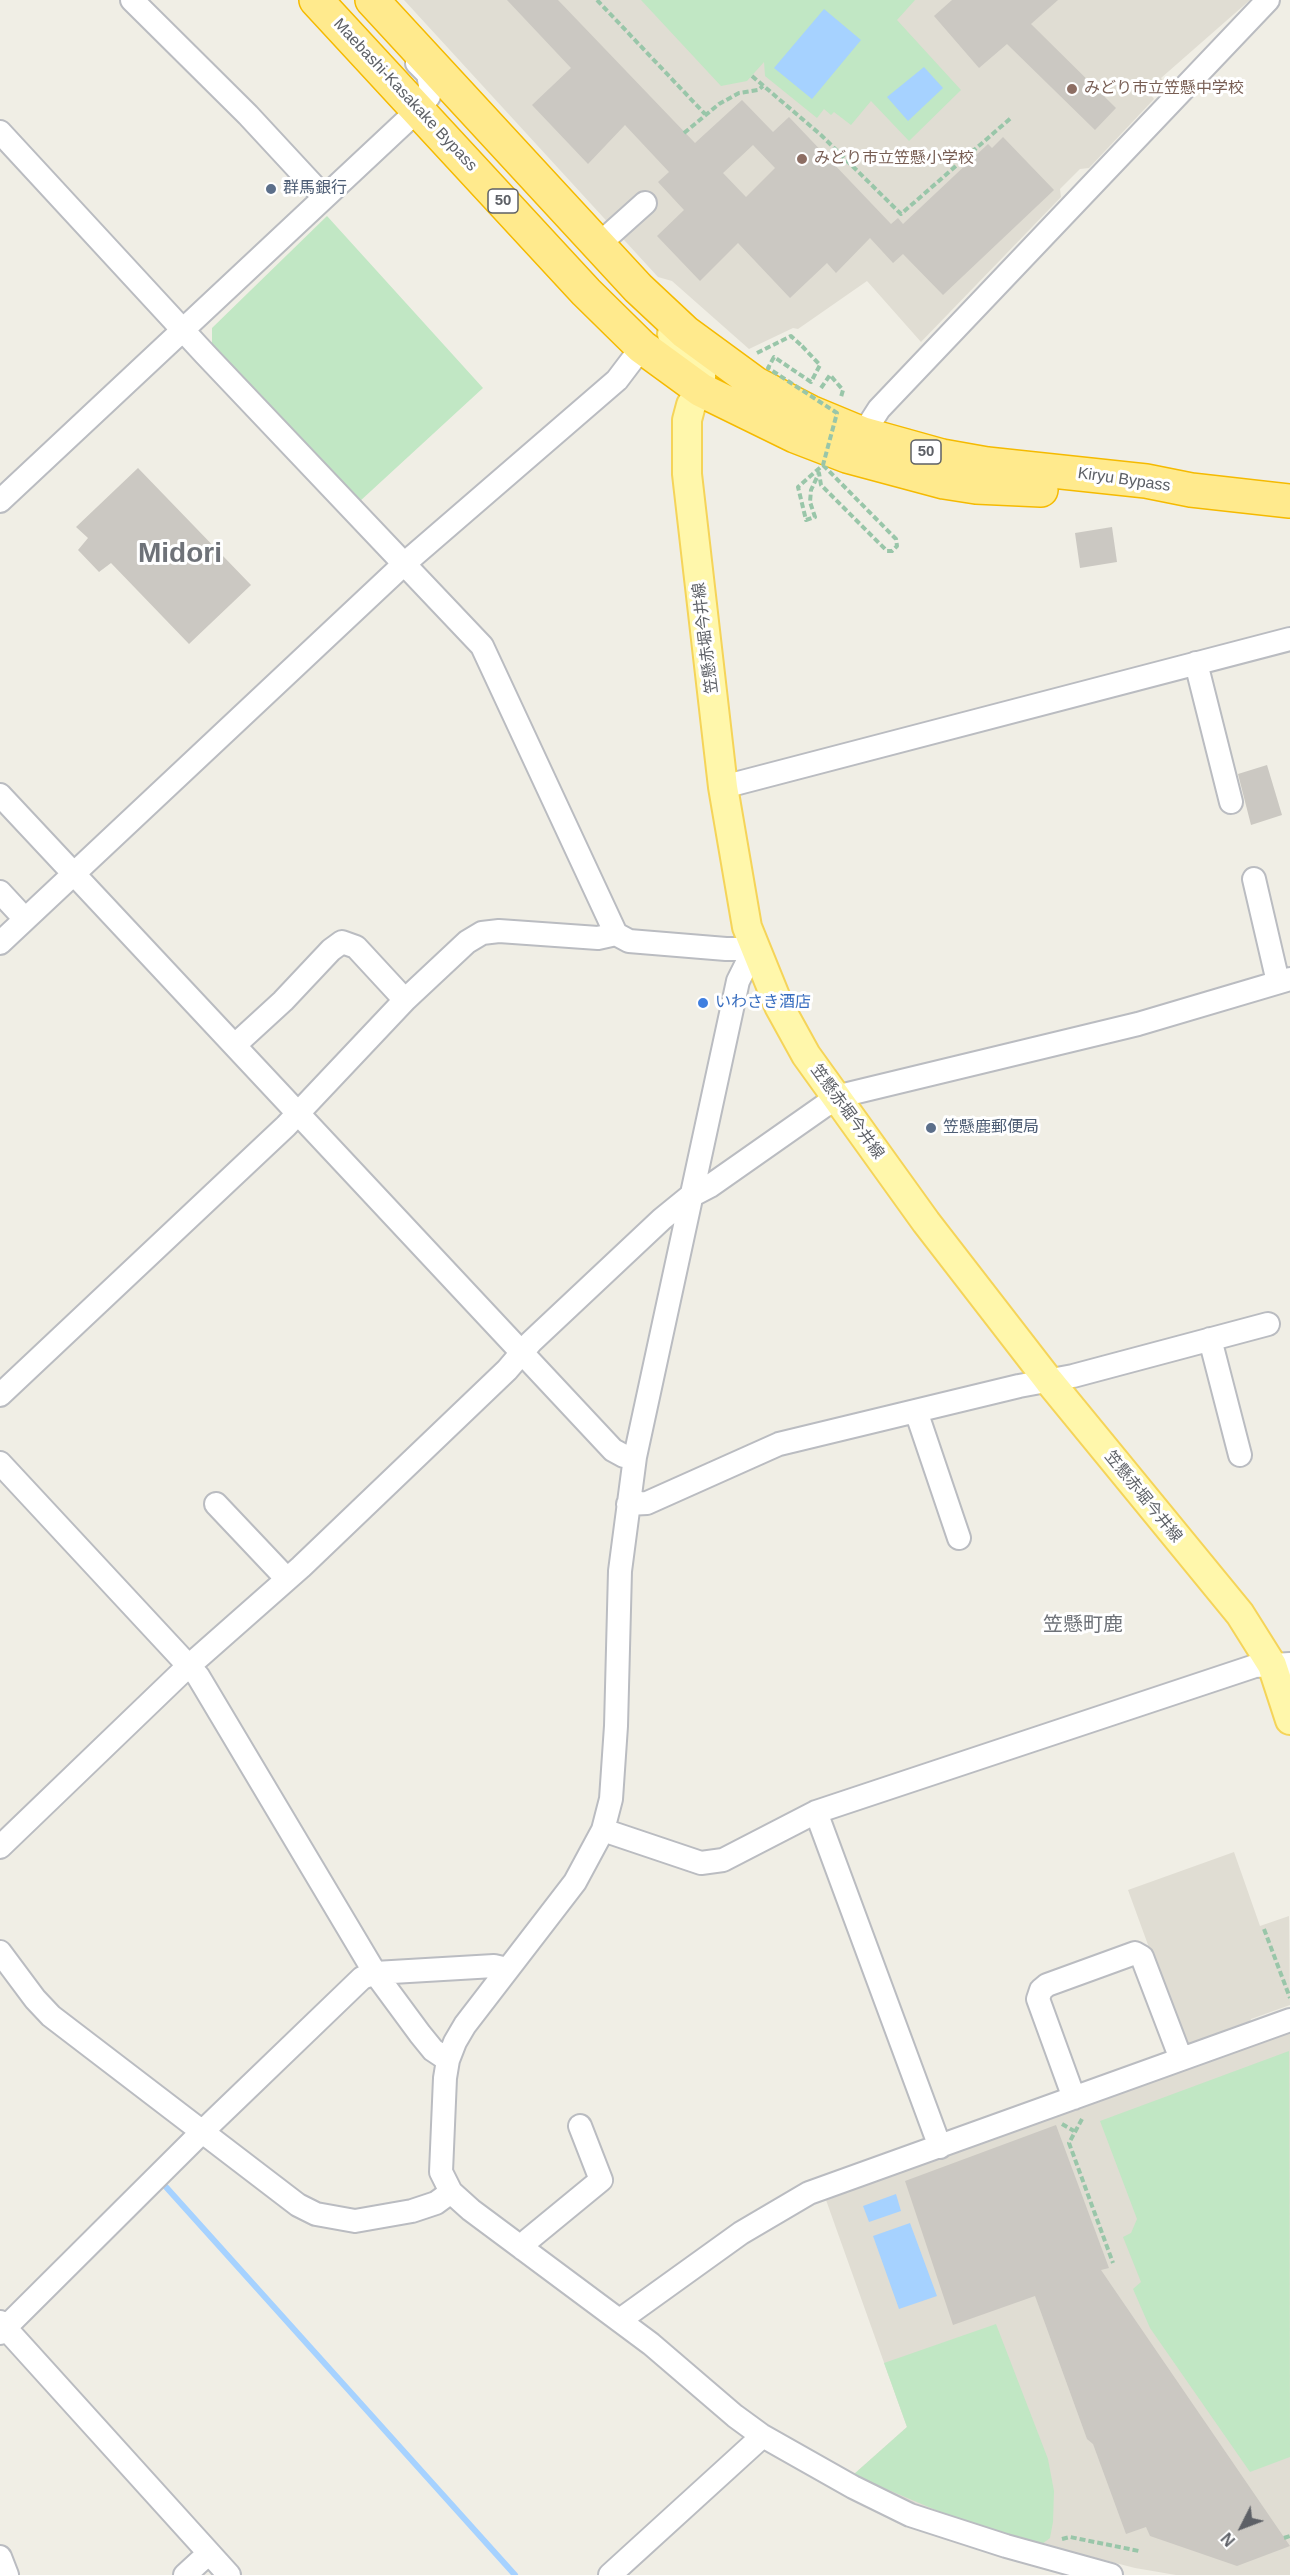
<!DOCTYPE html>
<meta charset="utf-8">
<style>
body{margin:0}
#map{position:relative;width:1290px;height:2575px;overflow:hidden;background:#f0eee5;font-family:Helvetica,sans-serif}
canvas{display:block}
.north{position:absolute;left:1212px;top:2497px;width:60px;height:60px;-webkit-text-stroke:4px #fff;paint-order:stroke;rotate:228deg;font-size:16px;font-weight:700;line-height:24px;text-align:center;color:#5d6066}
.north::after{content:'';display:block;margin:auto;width:21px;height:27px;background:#5d6066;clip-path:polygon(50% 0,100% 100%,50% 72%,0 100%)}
</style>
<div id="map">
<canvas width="1290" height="2575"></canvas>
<div class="north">N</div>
</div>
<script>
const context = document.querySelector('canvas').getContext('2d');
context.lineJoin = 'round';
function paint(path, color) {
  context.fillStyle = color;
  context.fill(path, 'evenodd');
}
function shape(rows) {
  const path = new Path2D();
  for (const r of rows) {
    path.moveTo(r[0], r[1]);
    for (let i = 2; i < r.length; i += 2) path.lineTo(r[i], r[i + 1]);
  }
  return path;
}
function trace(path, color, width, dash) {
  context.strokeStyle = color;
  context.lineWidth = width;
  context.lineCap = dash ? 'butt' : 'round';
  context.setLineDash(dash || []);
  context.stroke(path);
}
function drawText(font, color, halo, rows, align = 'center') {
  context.font = font + ' Helvetica,"Noto Sans JP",sans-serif';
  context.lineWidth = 6;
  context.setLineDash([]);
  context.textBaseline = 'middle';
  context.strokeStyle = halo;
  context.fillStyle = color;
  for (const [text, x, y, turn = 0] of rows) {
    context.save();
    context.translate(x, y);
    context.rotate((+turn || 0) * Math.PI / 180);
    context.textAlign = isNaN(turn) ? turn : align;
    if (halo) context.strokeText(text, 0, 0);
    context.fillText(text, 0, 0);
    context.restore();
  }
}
const education = shape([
 [404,0,1250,0,1161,78,1165,83,1151,95,1154,99,1089,168,1080,169,1060,189,1061,197,921,342,867,281,798,329,793,328,749,349,672,281,658,277],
 [1234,1852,1260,1926,1289,1916,1290,2005,1251,2019,1249,2026,1186,2049,1128,1890],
 [1290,2031,1290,2575,1176,2575,1135,2568,1042,2544,923,2507,853,2475,907,2427,826,2200]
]);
const green = shape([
 [641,0,915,0,897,20,961,90,909,141,871,101,851,125,834,112,831,115,824,109,817,118,765,76,764,62,747,81,721,86],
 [327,216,483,388,359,502,212,345,212,328],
 [1289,2051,1290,2457,1250,2472,1150,2328,1133,2289,1141,2282,1123,2237,1131,2233,1137,2219,1100,2121],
 [996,2324,1048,2459,1054,2491,1053,2522,1050,2538,1042,2544,964,2522,853,2475,907,2427,884,2363]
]);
const water = shape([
 [824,9,861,40,812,99,774,68],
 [924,67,943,88,908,121,887,97],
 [896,2194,901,2211,869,2222,863,2206],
 [910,2223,937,2296,899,2309,873,2236]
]);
const stream = shape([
 [166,2187,515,2575]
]);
const building = shape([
 [507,0,558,0,695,143,742,100,773,132,789,117,891,224,898,218,903,224,988,144,992,148,1003,137,1054,190,943,295,903,254,893,263,870,238,836,273,827,263,790,298,738,243,700,281,657,236,684,210,658,182,669,172,625,125,588,164,532,105,571,68],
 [753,145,775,168,746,197,723,173],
 [952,0,1058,0,1031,24,1116,108,1095,130,1007,44,979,68,934,16],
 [138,468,251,585,189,644,111,563,99,572,78,550,88,538,76,527],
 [1112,527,1117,562,1080,568,1075,533],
 [1267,765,1282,815,1251,825,1238,774],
 [1056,2125,1109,2268,1101,2270,1290,2546,1237,2566,1150,2536,1146,2527,1126,2534,1093,2444,1087,2439,1035,2296,953,2325,905,2181]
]);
const path = shape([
 [597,0,705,114],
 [752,76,821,135,901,214,1012,117],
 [684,133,719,104,739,93,758,90,763,86],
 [757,353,791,336,802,346],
 [821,388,830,375,843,390,841,397],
 [823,465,896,539,897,546,892,551,887,551,821,485,819,473,811,490,810,502,815,517,806,520,798,487,823,465],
 [1264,1929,1290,1998],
 [1082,2119,1069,2143,1113,2263],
 [1062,2124,1074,2131],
 [1284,2538,1290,2536],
 [1062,2539,1070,2537,1139,2551]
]);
const minor = shape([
 [132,0,248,115,324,197],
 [0,132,205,354,482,646,616,934,629,941,726,949,754,949],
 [597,246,645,203],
 [863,434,879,409,1268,0],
 [0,501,419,109,429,96,430,85,428,74,417,63],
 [1196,663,1231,802],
 [723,787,1290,639],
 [0,795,613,1450,624,1456,635,1457],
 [1254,879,1278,982],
 [0,892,25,919],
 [0,943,404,564,617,380,642,347],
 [754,949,738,981,635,1457,620,1571,616,1726,611,1799,603,1830,575,1882,465,2025,455,2042,448,2060,445,2078,441,2172,451,2192,471,2210,651,2344,735,2416,761,2435,853,2487,910,2515,1006,2546,1111,2575],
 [235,1045,283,1001,331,950,342,942,356,947,405,1000],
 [1210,1339,1240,1455],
 [0,1395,286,1126,405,1000,467,942,482,933,499,931,598,938,616,934],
 [916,1411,959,1538],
 [0,1463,198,1676,375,1973,420,2034,433,2050,448,2060],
 [216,1504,286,1578],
 [628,1504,647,1503,779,1444,1019,1386,1073,1376,1268,1324],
 [816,1812,940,2147],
 [603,1830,701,1863,723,1860,816,1812,1255,1666,1290,1664],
 [0,1847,182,1672,301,1567,507,1370,531,1342,662,1219,689,1197,710,1186,824,1106,844,1095,1138,1024,1290,979],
 [0,1952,35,1999,51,2016,298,2205,316,2214,355,2221,412,2211,436,2203,451,2192],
 [1074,2098,1038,1999,1041,1990,1047,1985,1135,1953,1142,1957,1181,2059],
 [523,2249,528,2240,601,2180,580,2126],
 [620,2320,741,2233,809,2193,1290,2020],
 [0,2322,229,2575],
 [0,2333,203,2131,362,1978,375,1973,494,1966,507,1969],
 [0,2557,7,2575],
 [185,2575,209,2553],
 [610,2575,756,2442,761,2435]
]);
const major = shape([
 [672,334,690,350,701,369,701,390,691,405,687,420,687,474,723,787,747,927,779,1006,806,1055,926,1222,1049,1381,1240,1614,1272,1665,1290,1720]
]);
const highway = shape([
 [316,0,586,292,642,347,701,390,795,436,847,456,944,482,976,487,1041,490],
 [372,0,638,288,685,332,756,384,810,412,863,434,942,456,987,464,1146,481,1191,490,1290,501]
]);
const pathBridge = shape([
 [802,346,820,365,811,382,774,357,768,368,837,413,823,465]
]);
const markers = [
 [1072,89,6,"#8d6e63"],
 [802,159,6,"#8d6e63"],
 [271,189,6,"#5c6f8a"],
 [703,1003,6,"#3f7fe0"],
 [931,1128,6,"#5c6f8a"]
];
const shields = [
 [503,201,30],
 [926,452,30]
];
const shieldNames = [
 ["50",503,201],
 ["50",926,452]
];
const educationNames = [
 ["みどり市立笠懸中学校",1084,89],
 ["みどり市立笠懸小学校",814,159]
];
const streetNames = [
 ["Maebashi-Kasakake Bypass",405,95,47],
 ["Kiryu Bypass",1124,480,8],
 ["笠懸赤堀今井線",706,638,-97],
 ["笠懸赤堀今井線",847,1112,54],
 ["笠懸赤堀今井線",1143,1497,51]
];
const serviceNames = [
 ["群馬銀行",283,189],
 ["笠懸鹿郵便局",943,1128]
];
const shopNames = [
 ["いわさき酒店",715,1003]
];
const quarterNames = [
 ["笠懸町鹿",1083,1625]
];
const townNames = [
 ["Midori",180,554]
];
paint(education, '#e0ddd3');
paint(green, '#c1e7c4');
paint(water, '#a6d2ff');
trace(stream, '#a6d2ff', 6);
paint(building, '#cbc8c2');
trace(minor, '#babcc1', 26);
trace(major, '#f5d459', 32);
trace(highway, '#f5ba00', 36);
trace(path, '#99c6a9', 4, [6, 3]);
trace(minor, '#fff', 22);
trace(major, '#fff7ab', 28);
trace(highway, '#ffea8d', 33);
trace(pathBridge, '#99c6a9', 4, [6, 3]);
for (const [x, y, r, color] of markers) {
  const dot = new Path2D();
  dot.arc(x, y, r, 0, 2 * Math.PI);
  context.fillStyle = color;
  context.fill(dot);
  trace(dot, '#fff', 2);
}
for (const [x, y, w] of shields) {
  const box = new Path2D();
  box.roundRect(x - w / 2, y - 12, w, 24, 4.5);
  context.fillStyle = '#fff';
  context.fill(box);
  trace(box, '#5d6066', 1.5);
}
drawText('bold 15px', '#5d6066', null, shieldNames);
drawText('16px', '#785e54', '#fff', educationNames, 'left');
drawText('16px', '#5d6066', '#fff', streetNames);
drawText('16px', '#4e5e75', '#fff', serviceNames, 'left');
drawText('16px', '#366cbe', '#fff', shopNames, 'left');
drawText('20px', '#6e7278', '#fff', quarterNames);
drawText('bold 28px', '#6e7278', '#fff', townNames);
</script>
